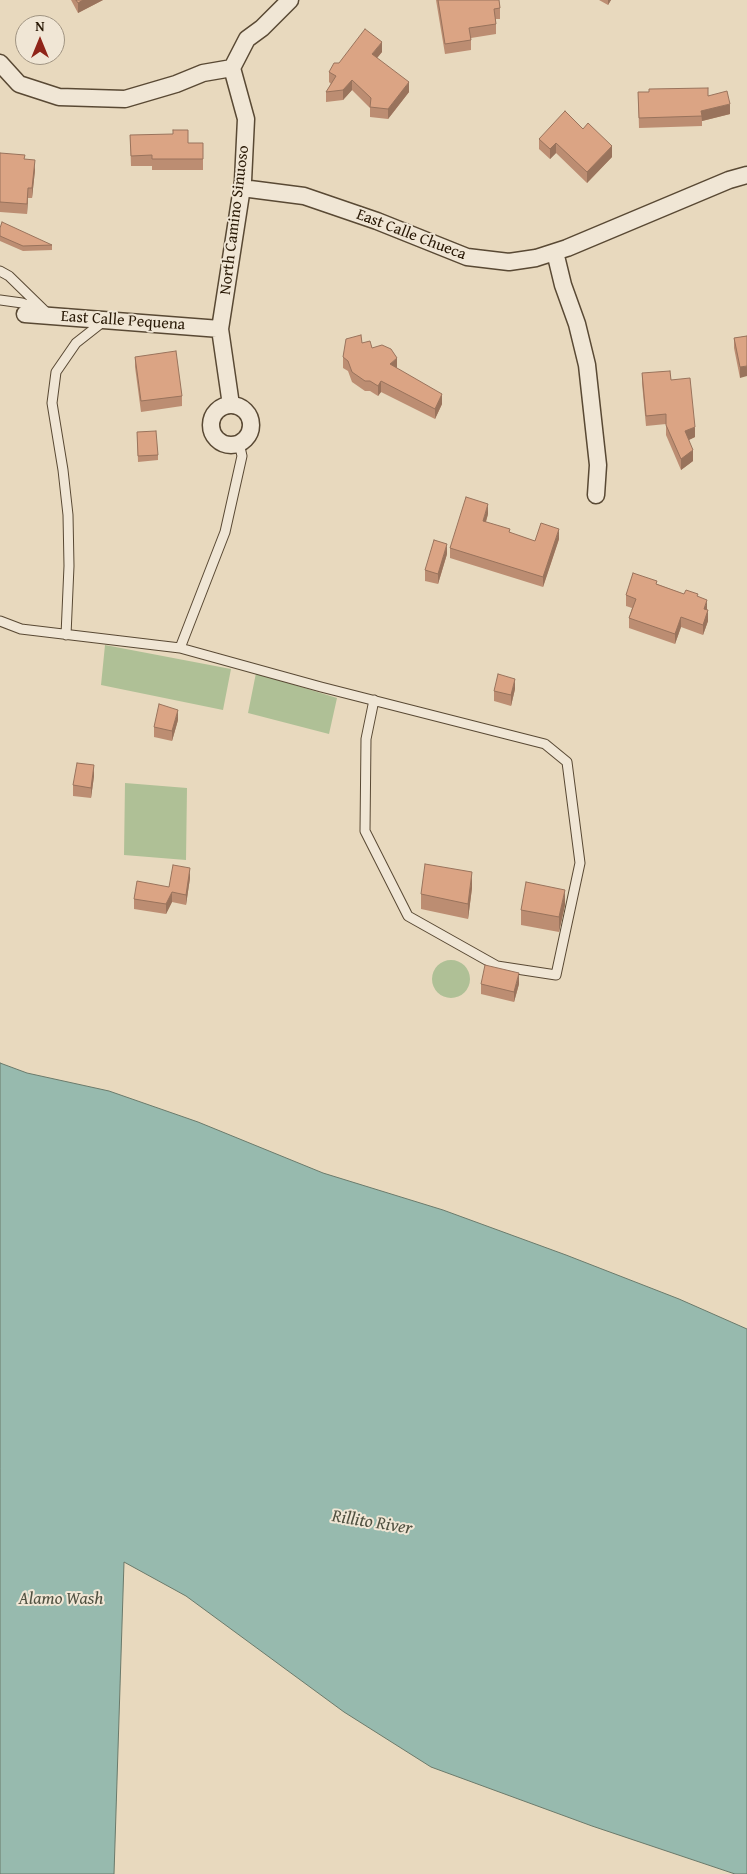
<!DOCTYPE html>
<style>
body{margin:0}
#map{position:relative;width:747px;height:1874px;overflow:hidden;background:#e8d9be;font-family:"Gentium Book Plus",serif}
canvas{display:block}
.north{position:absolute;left:15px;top:15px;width:50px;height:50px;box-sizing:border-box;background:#f0e6d5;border:1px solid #a09482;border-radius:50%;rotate:0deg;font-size:14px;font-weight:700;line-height:20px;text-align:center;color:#291906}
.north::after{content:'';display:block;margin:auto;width:18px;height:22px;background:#8f2418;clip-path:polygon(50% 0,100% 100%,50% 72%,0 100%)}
</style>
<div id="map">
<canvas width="747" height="1874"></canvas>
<div class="north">N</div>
</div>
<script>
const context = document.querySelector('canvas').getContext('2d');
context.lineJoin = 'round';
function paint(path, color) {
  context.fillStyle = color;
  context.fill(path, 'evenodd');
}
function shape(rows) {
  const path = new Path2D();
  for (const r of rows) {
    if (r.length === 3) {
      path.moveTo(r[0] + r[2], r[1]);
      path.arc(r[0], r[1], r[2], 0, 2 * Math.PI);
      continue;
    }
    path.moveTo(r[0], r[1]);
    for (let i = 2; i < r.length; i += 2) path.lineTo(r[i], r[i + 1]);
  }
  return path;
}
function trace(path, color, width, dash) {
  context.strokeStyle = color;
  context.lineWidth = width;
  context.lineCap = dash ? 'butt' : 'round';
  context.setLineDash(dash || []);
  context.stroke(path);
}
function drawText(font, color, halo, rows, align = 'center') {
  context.font = font + ' "Gentium Book Plus",serif';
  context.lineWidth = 4;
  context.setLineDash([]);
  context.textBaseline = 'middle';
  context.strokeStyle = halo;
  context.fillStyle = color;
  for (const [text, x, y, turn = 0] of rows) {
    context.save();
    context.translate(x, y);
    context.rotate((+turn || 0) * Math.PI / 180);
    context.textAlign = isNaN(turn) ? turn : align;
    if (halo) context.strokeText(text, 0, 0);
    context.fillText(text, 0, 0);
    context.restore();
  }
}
const green = shape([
 [105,645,231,669,223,710,101,685],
 [256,673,337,698,329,734,248,713],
 [125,783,187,788,186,860,124,855],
 [451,979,19]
]);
const water = shape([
 [0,1063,27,1073,109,1091,198,1122,323,1173,443,1210,566,1255,679,1299,747,1329,747,1874,735,1874,592,1826,431,1767,344,1712,186,1596,124,1562,114,1874,0,1874,0,1063]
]);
const lane = shape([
 [0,271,9,276,48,314],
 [0,300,22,303,39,310],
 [0,621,21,629,180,648,321,687,545,744,567,762,580,863,556,975,497,966,408,916,365,831,366,739,374,700],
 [66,635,69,566,68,515,63,470,52,403,56,372,76,343,104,321],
 [180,648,225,532,242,456,239,443]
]);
const street = shape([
 [0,63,19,84,59,97,125,99,176,84,203,73,232,68],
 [242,188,304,196,377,221,467,257,509,262,536,258,567,248,729,180,747,175],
 [555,252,563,285,577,324,587,365,598,465,596,495],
 [25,314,220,329],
 [231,405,220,329,243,181,246,119,232,68,247,39,262,28,290,0],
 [231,425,20]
]);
const wall = shape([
 [71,0,103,0,78,13],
 [436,0,499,0,500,8,500,19,496,19,496,34,471,38,471,50,445,54],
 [599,0,611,0,608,5],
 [382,52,377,58,409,92,388,119,370,117,370,108,352,90,343,100,326,102,326,92,331,84,329,82,329,72,339,63],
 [638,92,708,96,730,114,702,121,702,126,639,128],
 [130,135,188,143,203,143,203,170,152,170,152,166,131,166],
 [539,139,612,157,587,183,556,153,550,159,539,149],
 [0,153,25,159,35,170,32,198,28,198,27,214,0,212],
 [0,228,52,245,52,250,23,251,0,241],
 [747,336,740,378,734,348,734,338],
 [362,343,372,348,442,404,435,419,381,392,378,396,370,391,365,391,352,382,348,371,343,368,343,357],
 [135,357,182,396,182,406,141,412,135,367],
 [642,373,671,380,695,437,688,440,693,461,681,470,666,435,666,424,646,426,642,383],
 [137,432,158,455,158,460,138,462],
 [488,514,486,522,510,533,535,541,559,539,543,587,450,558,450,548],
 [447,554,438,584,425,581,425,570],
 [657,584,684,594,698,597,707,610,708,621,703,635,681,627,675,644,629,628,629,618,632,608,626,606,626,595],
 [515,689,511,706,494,701,494,691],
 [178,720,172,741,154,737,154,727],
 [94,776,91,798,73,796,73,785],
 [190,878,186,905,172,902,166,914,134,909,134,899,169,887],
 [472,888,468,919,421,909,421,894],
 [565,905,559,932,521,925,521,910],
 [481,984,519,984,514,1002,481,994]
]);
const shadedWall = shape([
 [83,0,103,0,78,13,78,3],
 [608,0,611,0,608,5],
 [382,42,382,52,372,64,372,54],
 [352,80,352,90,343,100,343,90],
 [409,82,409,92,388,119,388,109],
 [730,104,730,114,702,121,701,111],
 [556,143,556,153,550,159,550,149],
 [612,146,612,157,587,183,587,172],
 [35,160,35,170,32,198,32,188],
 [28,188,28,198,27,214,27,204],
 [397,358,397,369,390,364],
 [747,366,747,376,740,378,740,367],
 [381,381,381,392,378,396,378,386],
 [442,394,442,404,435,419,435,409],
 [695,427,695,437,685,442,685,431],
 [693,450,693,461,681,470,681,459],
 [488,504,488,514,483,531,483,521],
 [559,529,559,539,543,587,543,577],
 [447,544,447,554,438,584,438,574],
 [707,600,707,610,704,609],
 [708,610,708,621,703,635,703,625],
 [681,617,681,627,675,644,675,634],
 [515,679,515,689,511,706,511,695],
 [178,710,178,720,172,741,172,731],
 [94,765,94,776,91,798,91,788],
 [190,868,190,878,186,905,186,895],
 [472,872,472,888,468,919,468,904],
 [565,890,565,905,559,932,559,917],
 [172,892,172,902,166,914,166,904],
 [519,973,519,984,514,1002,514,992]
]);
const building = shape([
 [76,0,83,0,78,3,76,0],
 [438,0,499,0,500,8,494,9,496,24,469,28,471,40,445,44,438,0],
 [365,29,382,42,372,54,409,82,388,109,370,107,371,98,352,80,343,90,326,92,336,76,329,72,334,63,339,63,365,29],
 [708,88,708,96,727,91,730,104,701,111,702,116,639,118,638,92,649,92,649,89,708,88],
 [565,111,583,129,588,123,612,146,587,172,556,143,550,149,539,139,565,111],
 [173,130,188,130,188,143,203,143,203,159,152,159,152,155,131,156,130,135,173,134,173,130],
 [0,153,25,155,24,159,35,160,32,188,28,188,27,204,0,202,0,153],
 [2,222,52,245,23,246,0,236,0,228,2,222],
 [361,335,362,343,370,341,372,348,382,345,391,349,397,358,390,364,442,394,435,409,381,381,378,386,370,381,365,381,352,372,348,361,343,357,346,339,361,335],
 [747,336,747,366,740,367,734,338,747,336],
 [176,351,182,396,141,401,135,357,176,351],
 [670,371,671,380,690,378,695,427,685,431,693,450,681,459,666,425,666,414,646,416,642,373,670,371],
 [156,431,158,455,138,456,137,432,156,431],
 [466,497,488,504,483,521,510,529,509,532,535,541,541,523,559,529,543,577,450,548,466,497],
 [434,540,447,544,438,574,425,570,434,540],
 [633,573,657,581,656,584,684,594,686,590,698,594,697,596,707,600,704,609,708,610,703,625,681,617,675,634,629,618,636,599,626,595,633,573],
 [498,674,515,679,511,695,494,691,498,674],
 [159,704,178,710,172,731,154,727,159,704],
 [77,763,94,765,91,788,73,785,77,763],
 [425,864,472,872,468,904,421,894,425,864],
 [173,865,190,868,186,895,172,892,166,904,134,899,137,881,169,887,173,865],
 [526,882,565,890,559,917,521,910,526,882],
 [485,965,519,973,514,992,481,984,485,965]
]);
const streetNames = [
 ["North Camino Sinuoso",235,220,-83],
 ["East Calle Chueca",411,235,21],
 ["East Calle Pequena",123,321,4]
];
const waterNames = [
 ["Rillito River",372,1523,9],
 ["Alamo Wash",61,1599]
];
paint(green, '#afc096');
paint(water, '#97baae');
trace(water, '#6b7a6b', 1);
trace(lane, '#594934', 11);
trace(street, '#594934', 19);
trace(lane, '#f0e6d5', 9);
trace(street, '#f0e6d5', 16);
paint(wall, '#bc8d72');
paint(shadedWall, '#99735c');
paint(building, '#dba484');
trace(building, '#99735c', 1);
drawText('16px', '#291906', '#f0e6d5', streetNames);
drawText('italic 18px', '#505141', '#f0e6d5', waterNames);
</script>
